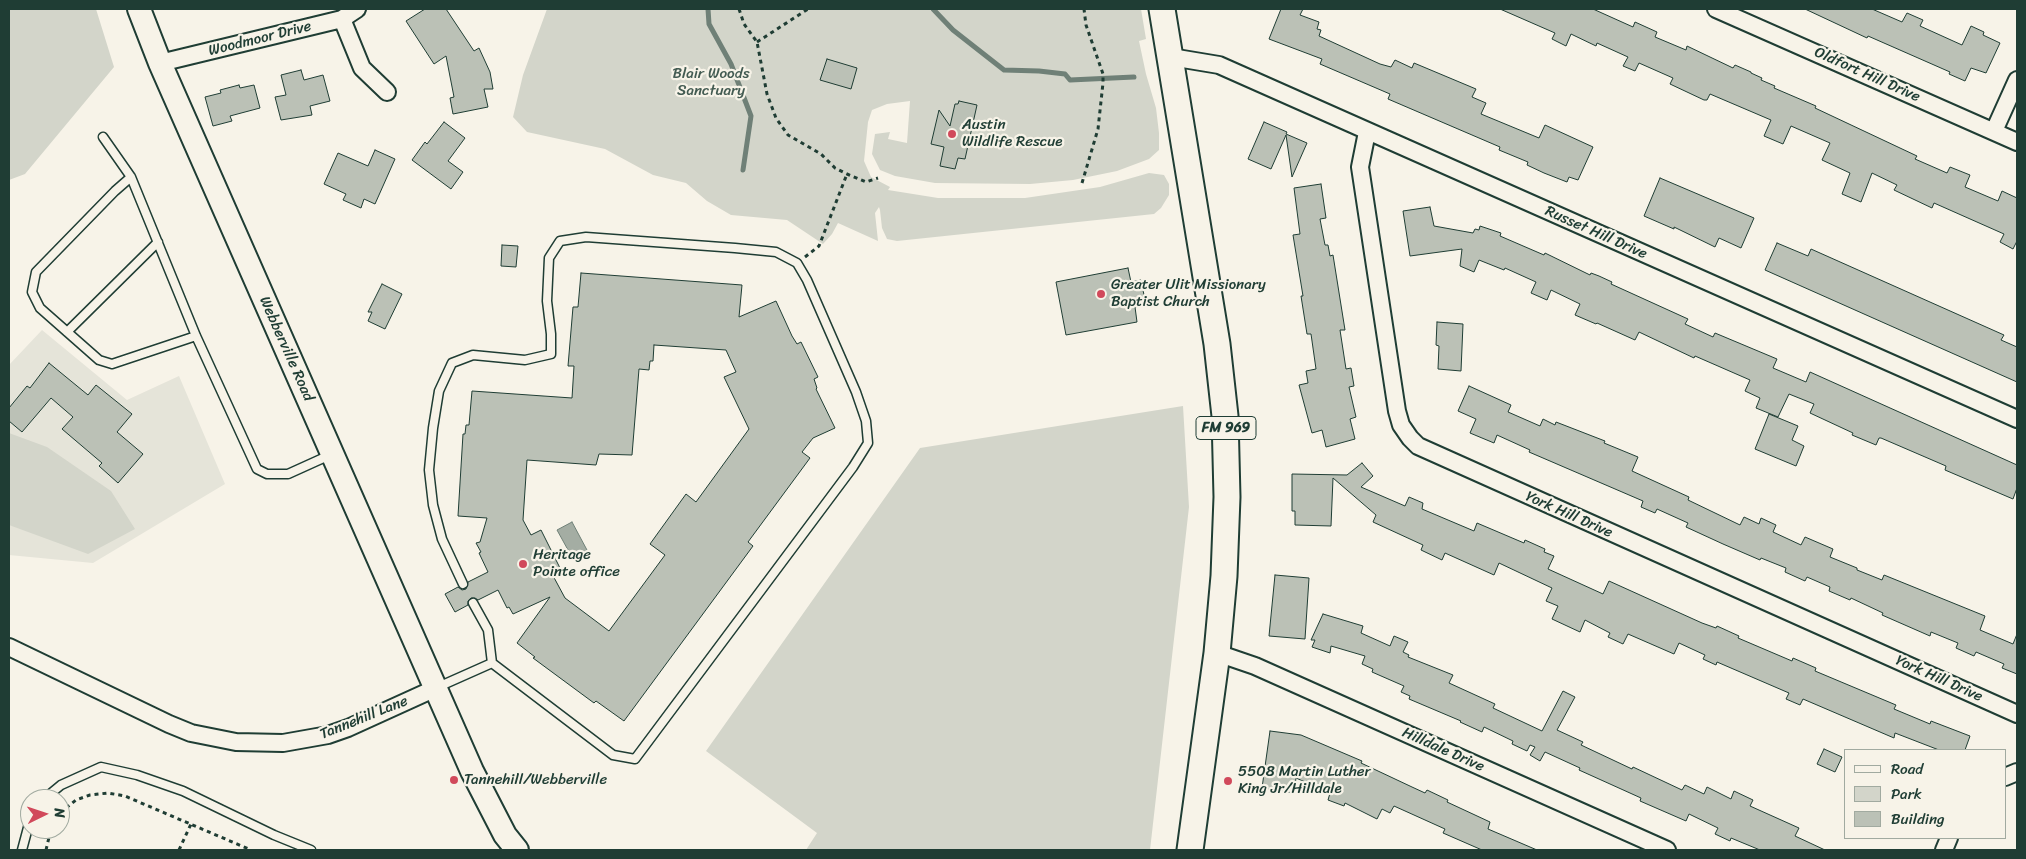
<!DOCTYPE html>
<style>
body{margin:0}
#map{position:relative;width:2026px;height:859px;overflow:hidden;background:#f7f3e8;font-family:Sriracha,sans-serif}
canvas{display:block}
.frame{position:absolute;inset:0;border:10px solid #1f3d34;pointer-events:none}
.legend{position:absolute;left:1844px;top:749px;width:162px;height:90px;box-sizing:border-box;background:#f7f3e8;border:1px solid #a1aaa0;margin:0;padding:6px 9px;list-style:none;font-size:15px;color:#1f3d34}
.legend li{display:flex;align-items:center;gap:10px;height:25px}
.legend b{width:25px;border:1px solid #a1aaa0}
.north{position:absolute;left:20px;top:789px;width:50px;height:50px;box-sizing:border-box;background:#f7f3e8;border:1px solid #a1aaa0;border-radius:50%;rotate:86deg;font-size:14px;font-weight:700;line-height:20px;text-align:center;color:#1f3d34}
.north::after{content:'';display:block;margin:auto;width:18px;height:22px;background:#d1495b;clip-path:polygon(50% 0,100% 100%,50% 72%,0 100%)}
</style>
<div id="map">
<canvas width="2026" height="859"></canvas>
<div class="frame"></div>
<ul class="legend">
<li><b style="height:6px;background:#f7f3e8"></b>Road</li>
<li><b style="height:14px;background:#d3d5ca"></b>Park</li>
<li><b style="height:14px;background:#bbc1b6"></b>Building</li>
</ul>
<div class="north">N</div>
</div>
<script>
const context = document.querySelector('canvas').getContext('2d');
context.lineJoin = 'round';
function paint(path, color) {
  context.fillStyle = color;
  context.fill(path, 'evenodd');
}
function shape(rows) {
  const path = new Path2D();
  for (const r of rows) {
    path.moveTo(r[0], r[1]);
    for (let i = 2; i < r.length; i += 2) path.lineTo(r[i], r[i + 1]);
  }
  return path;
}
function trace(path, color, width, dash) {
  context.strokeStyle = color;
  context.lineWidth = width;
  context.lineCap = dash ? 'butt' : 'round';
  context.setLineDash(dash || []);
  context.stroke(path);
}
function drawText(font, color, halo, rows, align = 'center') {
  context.font = font + ' Sriracha,sans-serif';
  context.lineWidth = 4.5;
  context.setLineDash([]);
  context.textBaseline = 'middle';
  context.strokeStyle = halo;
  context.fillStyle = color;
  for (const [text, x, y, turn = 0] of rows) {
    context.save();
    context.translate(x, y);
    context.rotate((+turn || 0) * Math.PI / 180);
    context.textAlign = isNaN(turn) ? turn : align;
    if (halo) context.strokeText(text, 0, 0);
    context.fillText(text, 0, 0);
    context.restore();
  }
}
const built = shape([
 [42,330,127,400,179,376,225,484,93,563,9,555,9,365]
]);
const green = shape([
 [9,9,96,9,114,67,25,174,9,180],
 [547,9,1141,9,1146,39,1139,41,1146,74,1156,108,1159,133,1159,150,1149,159,1117,171,1073,180,1030,184,935,183,895,176,880,170,872,154,875,134,890,132,888,139,907,143,910,101,887,104,872,110,868,122,864,161,871,177,890,187,888,190,938,198,1025,198,1100,187,1149,173,1164,175,1169,184,1169,195,1161,208,1154,214,897,241,887,239,882,228,880,210,879,207,875,213,878,241,838,223,832,234,823,244,787,220,731,215,707,201,686,183,653,175,605,149,527,132,513,117,523,75],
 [1183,406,1189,507,1150,850,806,850,817,833,706,751,920,448],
 [9,433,47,447,111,491,135,529,88,554,9,525]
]);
const water = shape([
 [572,522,587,550,569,560,565,552,568,550,557,530,572,522]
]);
const stream = shape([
 [708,9,709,24,731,64,751,116,743,170],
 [933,9,953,30,1004,70,1039,71,1065,74,1070,80,1134,77]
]);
const building = shape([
 [425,9,446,9,474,51,479,48,490,72,493,89,484,89,488,107,453,114,450,98,454,97,446,56,434,64,406,21,425,9],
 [1281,9,1303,9,1300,15,1319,22,1317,29,1321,30,1319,36,1380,64,1391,67,1395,60,1412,68,1414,63,1476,89,1472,97,1486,103,1481,114,1539,138,1545,125,1593,147,1578,180,1569,177,1567,182,1544,173,1527,165,1528,162,1499,150,1500,147,1388,99,1390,94,1320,64,1322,59,1269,39,1281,9],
 [1500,9,1593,9,1633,27,1635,22,1657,32,1655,37,1686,50,1687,46,1733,68,1735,65,1751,72,1751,73,1762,78,1761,80,1775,86,1774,88,1816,106,1815,108,1917,156,1915,159,1947,173,1950,167,1970,175,1965,187,1998,201,2002,191,2017,198,2017,241,2013,249,2000,242,2004,234,1934,203,1932,208,1894,190,1897,185,1872,173,1861,202,1842,194,1850,173,1822,160,1830,143,1791,126,1783,144,1764,136,1771,120,1710,94,1707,100,1704,100,1670,84,1673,78,1639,63,1635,71,1623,66,1628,57,1597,43,1596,46,1571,34,1566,46,1552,39,1555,33,1500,9],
 [1805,9,1872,9,1902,22,1907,13,1923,20,1920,26,1962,45,1971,26,1984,32,1983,35,2000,43,1986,73,1971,68,1965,81,1949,74,1950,72,1868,36,1867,38,1805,9],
 [827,59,857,68,851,89,820,80,827,59],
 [301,70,304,80,323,75,330,101,310,106,312,115,281,120,275,97,286,95,281,75,301,70],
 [239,85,240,88,254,85,260,108,230,116,232,121,213,126,205,97,221,93,220,90,239,85],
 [959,101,977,105,965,159,958,158,955,169,940,166,944,147,931,144,939,110,950,126,955,104,958,104,959,101],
 [444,122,465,138,448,161,463,172,451,189,412,160,425,142,427,144,444,122],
 [1264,122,1287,132,1286,134,1307,143,1292,177,1286,135,1271,169,1248,159,1264,122],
 [375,150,395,159,375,204,364,199,361,208,343,200,346,194,324,184,338,153,368,166,375,150],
 [1660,178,1754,218,1741,248,1719,238,1715,247,1674,227,1674,229,1644,216,1660,178],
 [1321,184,1326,218,1320,219,1325,245,1328,245,1330,256,1333,255,1345,330,1340,330,1346,369,1351,368,1354,386,1349,387,1356,417,1350,419,1355,439,1326,447,1322,430,1312,433,1299,385,1308,383,1306,371,1316,369,1311,334,1307,334,1301,296,1303,296,1293,235,1300,234,1294,188,1321,184],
 [1430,207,1434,226,1473,233,1475,229,1479,230,1480,226,1501,233,1500,236,1544,255,1545,253,1590,275,1591,273,1599,276,1612,282,1611,284,1688,319,1685,324,1713,337,1715,333,1777,359,1773,368,1806,382,1810,372,2017,465,2017,488,2013,499,1945,470,1946,466,1881,438,1879,438,1876,445,1852,435,1853,433,1810,413,1814,404,1789,394,1778,417,1756,408,1760,398,1745,391,1750,380,1695,356,1694,358,1639,332,1635,340,1597,323,1596,324,1575,315,1580,304,1551,290,1547,300,1531,293,1536,282,1505,268,1504,270,1479,260,1474,272,1460,266,1462,249,1410,256,1403,211,1430,207],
 [1777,243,1808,256,1811,249,2004,335,2001,340,2017,347,2017,382,1765,270,1777,243],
 [502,245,518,246,516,267,501,266,502,245],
 [1128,268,1131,282,1141,280,1146,305,1135,307,1137,322,1066,335,1056,282,1128,268],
 [581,273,742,285,739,317,776,301,792,336,797,344,801,342,818,377,814,379,817,388,816,389,835,428,813,438,802,452,810,458,748,542,753,546,624,721,596,701,594,703,533,658,535,657,517,643,550,597,513,614,509,607,507,608,498,590,478,600,475,598,471,598,468,601,468,605,455,612,445,594,458,587,462,590,466,589,468,582,488,572,479,553,481,552,476,543,480,542,487,518,458,516,463,434,465,434,466,425,469,425,472,391,572,398,574,366,568,366,573,307,578,307,581,273],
 [654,345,726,350,736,372,724,377,749,429,696,502,686,494,650,544,665,555,609,631,565,598,551,572,560,568,541,530,531,535,523,520,527,460,596,465,599,454,632,455,639,369,649,370,650,361,653,361,654,345],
 [382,284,402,294,385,329,368,321,372,312,368,312,382,284],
 [1437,322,1463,324,1461,371,1438,369,1439,346,1436,345,1437,322],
 [49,363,88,395,96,385,132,414,117,432,143,454,118,483,99,466,102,463,62,429,73,417,51,398,22,432,9,421,9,408,27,386,30,388,49,363],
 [1469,386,1511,405,1508,412,1540,426,1543,419,1555,425,1556,422,1605,441,1604,443,1638,457,1632,471,1689,497,1688,500,1740,525,1744,517,1759,524,1761,518,1776,525,1773,532,1801,545,1805,537,1833,549,1830,557,1857,568,1857,570,1882,580,1884,575,1985,616,1980,630,2013,644,2017,634,2017,674,2002,668,2004,664,1976,652,1974,656,1956,648,1958,643,1931,632,1930,636,1882,615,1883,613,1851,598,1850,600,1829,591,1830,587,1807,577,1805,581,1785,572,1786,568,1761,558,1760,560,1723,544,1686,527,1688,523,1657,509,1655,513,1641,507,1643,501,1529,452,1530,450,1497,435,1494,443,1470,433,1476,419,1458,411,1469,386],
 [1769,414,1798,426,1792,440,1804,446,1796,466,1755,449,1769,414],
 [1362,463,1373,476,1361,487,1405,506,1409,497,1423,503,1422,509,1474,531,1477,523,1524,543,1525,540,1545,549,1544,552,1554,556,1548,569,1603,594,1609,581,1702,623,1716,628,1717,626,1739,636,1738,638,1792,661,1793,658,1816,668,1815,671,1896,705,1894,709,1930,724,1931,721,1970,736,1965,750,1939,750,1895,733,1894,738,1803,699,1800,705,1786,699,1789,693,1717,662,1716,665,1703,659,1705,655,1679,643,1674,654,1628,634,1623,644,1608,637,1610,633,1585,620,1580,632,1552,619,1558,606,1546,601,1552,588,1499,563,1494,575,1445,553,1442,560,1421,550,1423,545,1373,522,1376,515,1333,478,1331,526,1295,525,1295,511,1292,511,1292,474,1347,475,1362,463],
 [1275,575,1309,578,1305,639,1269,636,1275,575],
 [1323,614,1363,626,1361,633,1390,646,1394,636,1408,642,1403,652,1409,655,1408,657,1453,675,1449,683,1495,704,1493,708,1542,731,1563,691,1575,697,1557,730,1583,742,1581,745,1632,769,1633,767,1682,790,1685,785,1704,794,1707,787,1731,799,1734,791,1753,800,1750,806,1799,828,1795,836,1825,850,1760,850,1731,838,1730,841,1715,834,1718,828,1689,814,1686,821,1640,801,1641,798,1579,770,1580,768,1545,752,1540,761,1530,755,1535,747,1530,745,1527,751,1512,744,1513,741,1484,727,1482,732,1460,722,1461,721,1409,699,1410,696,1401,692,1404,686,1372,672,1373,669,1362,664,1365,656,1331,646,1330,653,1312,647,1315,640,1311,640,1323,614],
 [1270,731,1301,735,1362,761,1361,763,1412,787,1425,793,1427,790,1448,800,1447,802,1490,822,1488,829,1537,850,1482,850,1443,833,1445,829,1394,806,1390,813,1382,809,1377,819,1345,803,1344,806,1328,800,1330,793,1296,778,1294,793,1262,788,1270,731],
 [1824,749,1842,757,1835,772,1817,764,1824,749]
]);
const path = shape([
 [739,9,744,24,757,42,767,94,776,118,788,135,821,154,835,168,847,174,866,182,878,178],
 [757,42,808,9],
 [1082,183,1098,129,1103,83,1103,74,1086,25,1084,9],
 [805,257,819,246,847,174],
 [60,813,76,800,90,795,108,793,125,796,251,850],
 [46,850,51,829],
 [179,850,191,824]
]);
const lane = shape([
 [103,137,131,177],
 [67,332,158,242],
 [196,336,112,364,99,360,40,308,32,292,36,272,115,191,131,177,196,336,257,469,267,474,288,474,330,455],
 [473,603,488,630,492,663],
 [438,687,492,663,613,755,635,759,853,467,868,443,866,421,856,392,807,280,797,263,776,252,735,248,586,237,560,241,549,258,547,301,551,334,551,354,525,360,473,355,452,363,439,391,433,428,429,470,433,505,442,539,463,584],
 [44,799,61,785,101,767,137,775,183,791,274,835,311,850],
 [22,850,30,820]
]);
const street = shape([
 [1716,9,2017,142],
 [342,19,362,68,387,92],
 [1171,57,1219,65,2017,419],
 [160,63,342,19,357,9],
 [1994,131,2017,80],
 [1367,132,1360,167,1397,411,1401,425,1410,438,1418,446,2017,714],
 [9,647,169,724,191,733,236,742,283,743,328,735,348,728,436,688],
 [1217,653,1255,666,1667,850],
 [2005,777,2017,772],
 [1944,850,1949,838]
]);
const secondary = shape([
 [139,9,160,63,472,771,505,835,517,850]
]);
const primary = shape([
 [1162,9,1217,344,1225,416,1227,497,1224,576,1217,653,1190,850]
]);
const markers = [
 [952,134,5,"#d1495b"],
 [1101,294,5,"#d1495b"],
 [523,564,5,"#d1495b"],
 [454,780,5,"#d1495b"],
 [1228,781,5,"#d1495b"]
];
const shields = [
 [1226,428,60]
];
const shieldNames = [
 ["FM 969",1226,428]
];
const streetNames = [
 ["Woodmoor Drive",260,39,-14],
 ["Oldfort Hill Drive",1867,75,24],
 ["Russet Hill Drive",1596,233,24],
 ["Webberville Road",286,349,66],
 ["York Hill Drive",1569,515,24],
 ["York Hill Drive",1939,679,24],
 ["Tannehill Lane",364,718,-22],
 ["Hilldale Drive",1443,750,24]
];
const parkNames = [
 ["Blair Woods",711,74],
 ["Sanctuary",711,91]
];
const poiNames = [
 ["Austin",962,125],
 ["Wildlife Rescue",962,142],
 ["Greater Ulit Missionary",1111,285],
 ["Baptist Church",1111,302],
 ["Heritage",533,555],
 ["Pointe office",533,572],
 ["5508 Martin Luther",1238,772],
 ["King Jr/Hilldale",1238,789],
 ["Tannehill/Webberville",464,780]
];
paint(built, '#e5e4d9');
paint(green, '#d3d5ca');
paint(water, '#a4ada3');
trace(water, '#6f8077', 1);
trace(stream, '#6f8077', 5);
paint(building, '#bbc1b6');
trace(building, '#1f3d34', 1);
trace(lane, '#1f3d34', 11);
trace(street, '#1f3d34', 20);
trace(secondary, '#1f3d34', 26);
trace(primary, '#1f3d34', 29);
trace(path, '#1f3d34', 3, [4, 4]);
trace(lane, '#f7f3e8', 8);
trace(street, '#f7f3e8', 16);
trace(secondary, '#f7f3e8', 22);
trace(primary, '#f7f3e8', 25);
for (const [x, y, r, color] of markers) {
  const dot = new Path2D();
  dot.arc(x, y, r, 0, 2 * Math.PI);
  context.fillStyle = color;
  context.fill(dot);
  trace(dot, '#f7f3e8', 2);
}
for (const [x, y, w] of shields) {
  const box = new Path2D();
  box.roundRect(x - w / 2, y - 11.5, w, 23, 4);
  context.fillStyle = '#f7f3e8';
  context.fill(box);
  trace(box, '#1f3d34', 1);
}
drawText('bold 14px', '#1f3d34', null, shieldNames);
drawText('15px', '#1f3d34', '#f7f3e8', streetNames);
drawText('15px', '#435b52', '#f7f3e8', parkNames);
drawText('15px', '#1f3d34', '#f7f3e8', poiNames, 'left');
</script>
